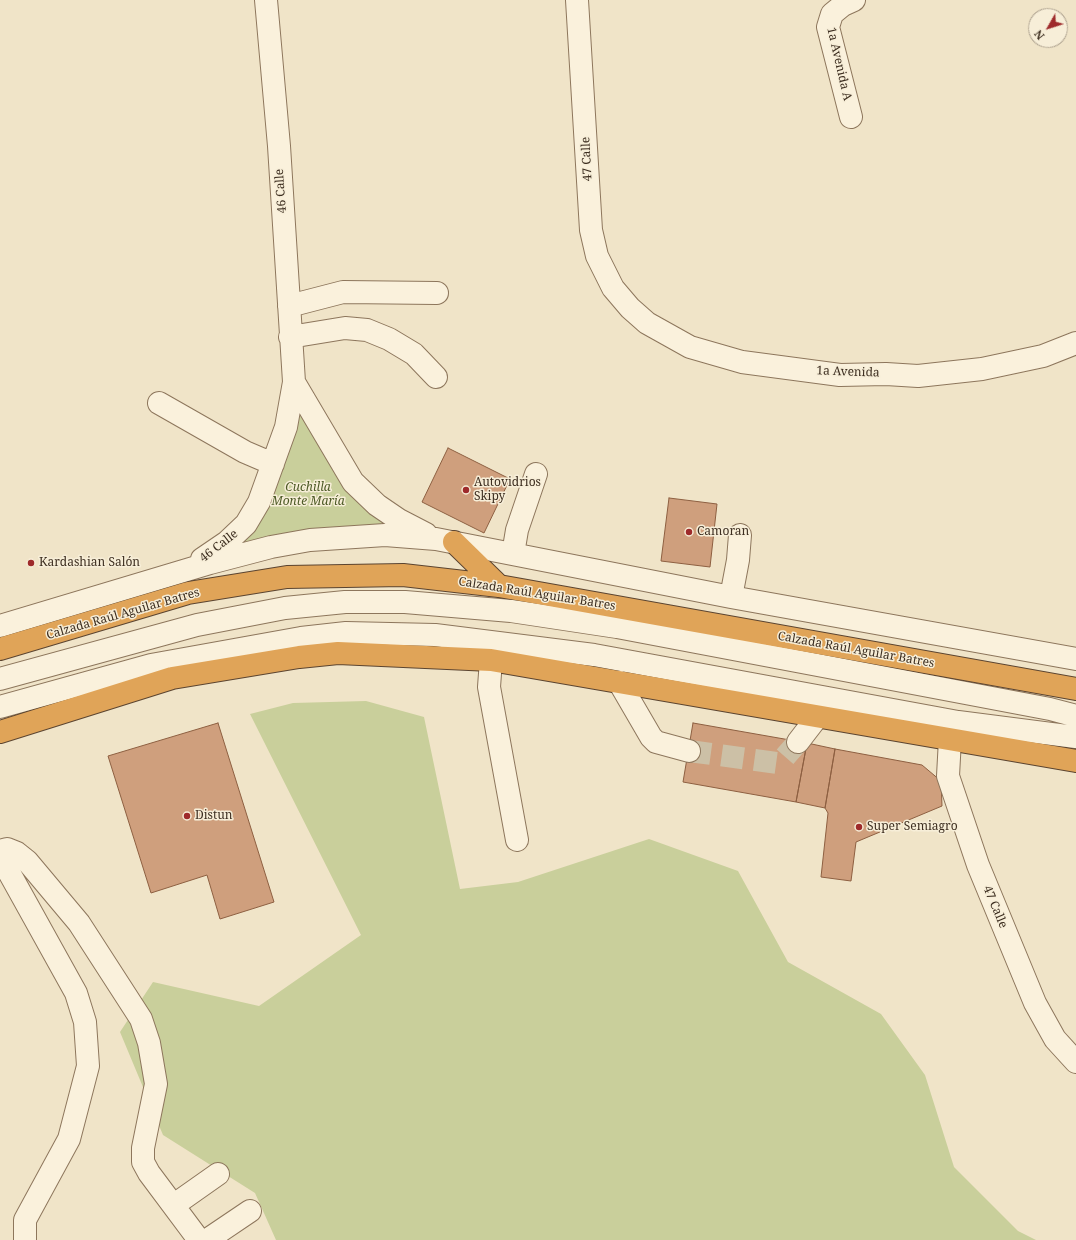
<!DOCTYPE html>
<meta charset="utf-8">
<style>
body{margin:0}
#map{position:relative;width:1076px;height:1240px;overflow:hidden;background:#f0e4c8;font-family:"Noto Serif",serif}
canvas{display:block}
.north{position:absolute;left:1028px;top:8px;width:40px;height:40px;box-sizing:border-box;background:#f7eed8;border:1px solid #ada18e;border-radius:50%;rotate:231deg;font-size:11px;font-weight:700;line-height:16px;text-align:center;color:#3d2e20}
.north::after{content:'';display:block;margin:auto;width:14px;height:18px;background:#9e2a2b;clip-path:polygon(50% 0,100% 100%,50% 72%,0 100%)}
</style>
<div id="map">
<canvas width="1076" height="1240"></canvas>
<div class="north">N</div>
</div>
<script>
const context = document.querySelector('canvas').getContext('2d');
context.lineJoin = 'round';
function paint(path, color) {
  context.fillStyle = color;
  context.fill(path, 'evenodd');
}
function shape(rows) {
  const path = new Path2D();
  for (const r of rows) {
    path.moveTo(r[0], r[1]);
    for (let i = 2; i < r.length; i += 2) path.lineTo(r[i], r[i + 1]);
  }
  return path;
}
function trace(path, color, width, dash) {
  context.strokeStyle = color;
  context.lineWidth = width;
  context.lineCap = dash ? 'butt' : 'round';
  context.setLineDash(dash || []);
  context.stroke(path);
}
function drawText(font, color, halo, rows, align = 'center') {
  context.font = font + ' "Noto Serif",serif';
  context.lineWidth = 3;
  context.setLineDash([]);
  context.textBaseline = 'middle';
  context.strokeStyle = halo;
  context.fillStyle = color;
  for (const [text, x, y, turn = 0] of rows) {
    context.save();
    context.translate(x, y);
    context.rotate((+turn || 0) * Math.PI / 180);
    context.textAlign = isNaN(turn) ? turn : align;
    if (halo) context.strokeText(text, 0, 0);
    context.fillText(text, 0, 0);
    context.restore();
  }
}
const green = shape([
 [294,382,398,525,228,548,262,507],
 [366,701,424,717,460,889,518,882,649,839,738,871,788,962,881,1014,925,1075,954,1167,1018,1231,1036,1240,276,1240,255,1193,163,1135,120,1032,153,982,259,1006,361,935,250,714,293,703]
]);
const building = shape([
 [448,448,510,479,484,533,422,502,448,448],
 [669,498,717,504,710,567,661,561,669,498],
 [218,723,274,902,220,919,207,875,151,893,108,756,218,723],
 [693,723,807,743,796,802,683,782,693,723],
 [807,743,835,749,825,808,796,802,807,743],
 [835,749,922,765,941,781,942,806,856,842,851,881,821,877,828,813,825,808,835,749]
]);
const minorTunnel = shape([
 [689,751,777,763,784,758,798,742]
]);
const minor = shape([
 [577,0,591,230,597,256,613,288,630,308,647,323,690,347,742,362,840,375,886,374,918,376,982,369,1043,356,1076,343],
 [851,117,828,27,832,14,843,5,854,0],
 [289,306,343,292,437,293],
 [290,337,345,328,367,330,389,339,414,354,436,377],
 [294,382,353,482,377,505,399,520,426,534],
 [159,403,245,452,273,464],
 [513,554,517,530,536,474],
 [202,559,227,542,246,524,259,502,286,427,294,382,279,146,266,0],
 [731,597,738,560,740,535],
 [0,626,210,563,271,547,310,540,385,535,436,539,731,597,1076,659],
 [491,660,489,687,517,840],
 [0,679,197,625,285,608,345,602,405,602,511,611,617,627,1050,709,1076,716],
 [619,682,651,737,656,742,689,751],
 [0,707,151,665,301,638,346,633,435,635,594,655,958,722,1076,737],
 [950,739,948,776,978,865,1035,1003,1055,1039,1076,1062],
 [798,742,818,716],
 [0,851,7,849,17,853,27,861,79,923,141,1019,149,1043,156,1084,143,1148,143,1162,149,1173,199,1240],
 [0,856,76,993,85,1022,88,1066,69,1139,25,1220,25,1240],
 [174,1205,218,1174],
 [207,1240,250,1211]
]);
const highway = shape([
 [454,542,499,586],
 [0,649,188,593,287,577,403,575,499,586,1076,689],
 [0,732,172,678,299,657,338,653,491,660,1076,761]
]);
const markers = [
 [466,490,4,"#9e2a2b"],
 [689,532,4,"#9e2a2b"],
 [31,563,4,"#9e2a2b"],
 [187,816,4,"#9e2a2b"],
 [859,827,4,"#9e2a2b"]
];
const streetNames = [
 ["1a Avenida A",839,64,77],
 ["47 Calle",587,159,-93],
 ["46 Calle",281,191,-94],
 ["1a Avenida",848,372,2],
 ["46 Calle",219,546,-38],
 ["Calzada Raúl Aguilar Batres",537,594,9],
 ["Calzada Raúl Aguilar Batres",123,614,-16],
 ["Calzada Raúl Aguilar Batres",856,650,10],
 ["47 Calle",995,907,67]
];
const poiNames = [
 ["Autovidrios",474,483],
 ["Skipy",474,497],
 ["Camoran",697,532],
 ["Kardashian Salón",39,563],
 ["Distun",195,816],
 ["Super Semiagro",867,827]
];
const parkNames = [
 ["Cuchilla",308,488],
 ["Monte María",308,502]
];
paint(green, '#c9cf9b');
paint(building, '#cf9f7d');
trace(building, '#8d5f41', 1);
trace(minorTunnel, '#ccc0a6', 22, [22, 11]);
trace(minor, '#8d765c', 24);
trace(highway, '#5b4430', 24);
trace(minor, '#faf1dc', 22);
trace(highway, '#e0a458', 22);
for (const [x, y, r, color] of markers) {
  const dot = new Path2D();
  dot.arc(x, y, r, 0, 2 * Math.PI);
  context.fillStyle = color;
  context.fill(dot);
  trace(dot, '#f7eed8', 1.5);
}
drawText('12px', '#3d2e20', '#f7eed8', streetNames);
drawText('12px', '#3d2e20', '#f7eed8', poiNames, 'left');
drawText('italic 12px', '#4d5a26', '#f7eed8', parkNames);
</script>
